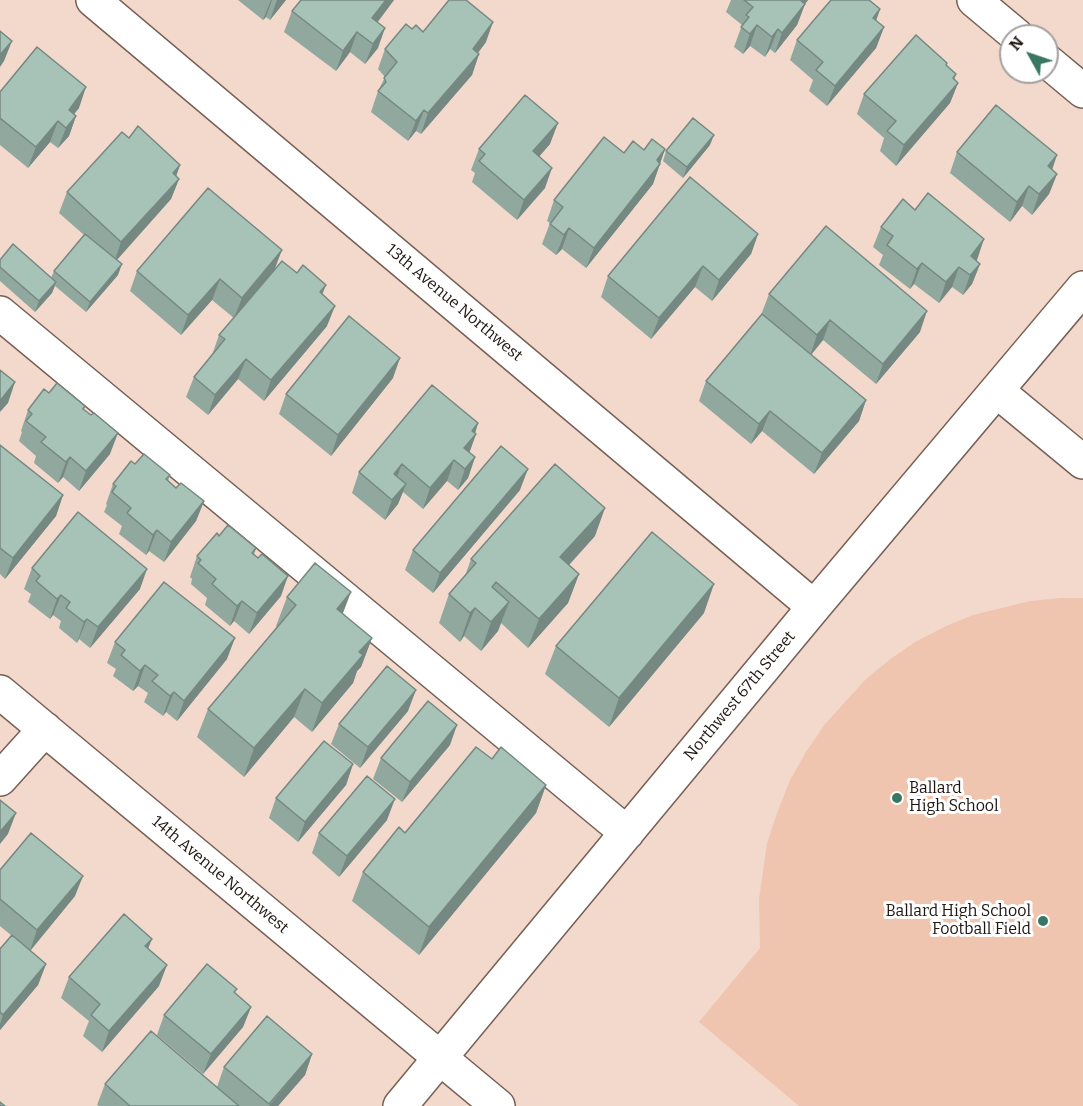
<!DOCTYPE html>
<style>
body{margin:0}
#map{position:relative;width:1083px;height:1106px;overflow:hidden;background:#f3d9cc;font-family:Bitter,serif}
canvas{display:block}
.north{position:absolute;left:999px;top:24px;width:60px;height:60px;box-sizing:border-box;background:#fff;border:2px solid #a5a1a0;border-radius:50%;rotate:310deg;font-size:16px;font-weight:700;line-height:24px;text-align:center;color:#1e1511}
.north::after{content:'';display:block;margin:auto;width:21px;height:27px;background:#3a7762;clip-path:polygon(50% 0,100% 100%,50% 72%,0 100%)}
</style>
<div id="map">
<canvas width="1083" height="1106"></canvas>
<div class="north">N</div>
</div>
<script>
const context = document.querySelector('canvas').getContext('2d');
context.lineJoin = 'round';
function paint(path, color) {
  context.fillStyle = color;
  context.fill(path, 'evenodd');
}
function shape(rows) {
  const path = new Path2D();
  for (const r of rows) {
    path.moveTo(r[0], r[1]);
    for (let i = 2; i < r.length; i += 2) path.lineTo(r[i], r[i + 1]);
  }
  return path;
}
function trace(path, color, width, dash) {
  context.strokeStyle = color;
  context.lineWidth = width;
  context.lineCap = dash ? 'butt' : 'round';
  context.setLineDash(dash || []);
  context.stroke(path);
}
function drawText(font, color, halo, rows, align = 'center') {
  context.font = font + ' Bitter,serif';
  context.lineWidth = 6;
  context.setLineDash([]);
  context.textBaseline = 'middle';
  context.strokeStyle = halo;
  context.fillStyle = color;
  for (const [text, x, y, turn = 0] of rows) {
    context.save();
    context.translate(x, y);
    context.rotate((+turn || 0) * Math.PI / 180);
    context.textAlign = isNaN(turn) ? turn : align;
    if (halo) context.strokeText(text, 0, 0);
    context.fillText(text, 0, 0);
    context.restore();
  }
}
const green = shape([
 [1060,598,1083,598,1083,1106,799,1106,699,1022,760,948,759,899,767,843,777,813,790,780,806,752,825,724,865,680,889,660,915,642,946,626,973,615,1030,601]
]);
const minor = shape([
 [93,0,814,607],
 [974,0,1017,36],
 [1047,61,1083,91],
 [0,313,627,833],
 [997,391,1083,462],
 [0,692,498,1106],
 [0,779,45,729],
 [400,1106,814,607,1083,288]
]);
const wall = shape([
 [238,0,286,0,270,20,266,17,263,20],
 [301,0,394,0,378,22,378,48,365,64,350,52,336,71,284,32,292,11],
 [731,0,808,0,805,4,797,25,775,53,770,49,765,57,750,46,743,54,734,47,742,25,726,12],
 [880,9,876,21,884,27,876,48,827,106,809,91,813,80,790,60,797,40],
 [412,29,486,42,478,53,479,54,472,75,421,134,416,131,408,141,371,112,378,91,385,77,378,69,385,49],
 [947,63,946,65,954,79,958,83,950,103,896,166,880,151,884,138,857,114,864,94],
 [0,92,79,108,74,114,76,116,69,136,58,148,50,142,28,168,0,145],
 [129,138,180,165,176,176,179,179,171,199,117,260,118,275,86,312,55,286,52,293,35,312,0,281,0,260,51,278,54,271,84,235,59,213,67,192],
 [550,144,539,156,545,188,517,220,472,182,475,173,471,170,479,149],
 [710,145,683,178,663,161,666,151],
 [665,149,653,184,586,268,562,249,556,255,542,244,550,223,547,221,554,200,624,153],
 [957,152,1052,170,1057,174,1049,194,1032,215,1022,206,1010,222,950,173],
 [881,227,976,261,980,264,972,284,963,295,952,287,939,303,914,284,910,289,879,265,883,255,873,247],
 [758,234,751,254,712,301,695,287,651,339,601,297,608,276],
 [274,270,322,295,327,326,264,401,238,379,208,415,186,397,194,377,212,355,219,335,234,318,212,300,181,335,130,291,137,271],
 [769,294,920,332,876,384,823,340,811,355,866,400,859,421,814,474,762,431,751,444,699,401,706,381,761,315],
 [393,378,331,456,279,414,286,394],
 [49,393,84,409,110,454,79,491,63,477,58,483,34,463,36,456,19,441,22,432,21,431,28,410],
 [478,423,475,433,476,434,469,452,475,457,468,478,458,490,447,481,423,509,403,492,398,504,385,520,352,493,359,472],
 [0,445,63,495,56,516,5,579,0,574],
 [135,464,170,475,168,481,176,488,204,501,196,521,164,562,149,551,146,555,119,534,122,526,104,512,107,505,106,504,113,484],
 [520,490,433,593,405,570,413,550],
 [219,536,256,548,254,555,281,596,249,634,234,621,230,626,205,605,207,598,191,584,192,579,190,577,197,556],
 [595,536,569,565,579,574,568,603,528,648,501,623,498,631,481,651,464,636,460,642,439,623,449,594,465,576,471,559],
 [32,568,140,589,90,648,79,639,77,643,59,628,61,621,53,615,50,619,28,602,31,594,24,589],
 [287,597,343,614,372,638,361,667,357,671,353,683,312,732,294,717,244,777,197,737,208,709,277,627,276,626],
 [704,613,609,727,545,674,556,646],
 [115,642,227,659,177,721,166,712,163,716,144,702,148,693,138,686,133,691,113,676,116,669,107,663],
 [408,711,360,768,331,744,339,724],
 [450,745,402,802,373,779,381,758],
 [492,759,546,785,536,813,419,955,352,901,363,872,405,833],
 [353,764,346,785,298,842,269,818,276,798],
 [387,820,339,877,312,853,319,833],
 [0,870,75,896,30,951,46,964,38,985,0,1030,0,949,12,936,0,926],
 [148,949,159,986,102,1052,83,1036,89,1021,61,998,69,977],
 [251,1007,243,1027,203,1074,157,1035,164,1015],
 [312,1054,305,1075,278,1106,99,1106,97,1105,105,1084,217,1087,224,1067]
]);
const shadedWall = shape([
 [271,0,272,0,266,17,263,20],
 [277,0,286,0,270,20],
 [386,0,394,0,365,38,372,18],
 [800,0,808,0,805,4,797,25,775,53,782,33],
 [880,9,873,29,873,18],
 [493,22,486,42,465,70,473,49],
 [757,25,750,46,743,54,750,34],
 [884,27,876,48,827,106,835,86],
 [385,28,378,48,365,64,373,44],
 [778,29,770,49,765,57,772,37],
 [357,32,350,52,336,71,343,51],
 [12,41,4,61,0,67,0,55],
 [479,54,472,75,421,134,428,113],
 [956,74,949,93,958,83,950,103,896,166,904,145],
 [86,87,79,108,64,126,69,110],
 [424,110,416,131,408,141,416,121],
 [76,116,69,136,58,148,66,128],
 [58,121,50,142,28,168,36,147],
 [558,123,550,144,526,172,533,151],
 [714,135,710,145,683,178,687,167],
 [665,149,653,184,586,268,594,248],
 [1057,155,1050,176,1048,166],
 [180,165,173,185,179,179,171,199,114,263,121,242],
 [552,168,545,188,517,220,524,200],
 [1057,174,1049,194,1032,215,1039,194],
 [1029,186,1022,206,1010,222,1017,202],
 [569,228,562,249,556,255,564,235],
 [758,234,751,254,712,301,719,280],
 [984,239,977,260,967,272,971,256],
 [282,250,274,271,234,318,242,298],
 [922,263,914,284,910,289,917,269],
 [122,264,118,275,86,312,90,302],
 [980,264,972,284,963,295,970,275],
 [703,266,695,287,651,339,659,318],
 [959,267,952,287,939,303,946,282],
 [220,279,212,300,181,335,188,315],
 [56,282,52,293,35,312,39,301],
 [326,285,318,305,320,292],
 [335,306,327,326,264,401,271,380],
 [927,311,920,332,876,384,883,364],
 [830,320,823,340,810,356,817,335],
 [400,358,393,378,331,456,338,435],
 [246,359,238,379,208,415,215,395],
 [15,382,8,403,0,412,0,401],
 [866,400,859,421,814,474,822,453],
 [770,411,762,431,751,444,759,424],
 [478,423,474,437,476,434,469,454,464,448,472,431],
 [118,433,110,454,79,491,86,471],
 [70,457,63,477,58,483,66,462],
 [475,457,468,478,458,490,465,469],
 [454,460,447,481,423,509,430,488],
 [402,464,394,485,394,474],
 [528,469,520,490,433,593,440,573],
 [406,484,398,504,385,520,392,500],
 [63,495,56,516,5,579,13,558],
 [204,501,196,521,164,562,171,542],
 [605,508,595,536,550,586,560,557],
 [157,530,149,551,146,555,153,535],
 [147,569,140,589,90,648,98,627],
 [579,574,568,603,528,648,539,619],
 [288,576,281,596,249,634,257,613],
 [714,584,704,613,609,727,619,698],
 [351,592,340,621,337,609],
 [61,595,53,615,50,619,57,599],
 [242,601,234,621,230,626,237,606],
 [509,602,498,631,481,651,491,622],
 [475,608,464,636,460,642,470,613],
 [87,619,79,639,77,643,84,622],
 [235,638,227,659,177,721,184,701],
 [372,638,361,667,357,671,353,683,312,732,322,703,359,652],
 [145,665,138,686,133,691,140,671],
 [305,689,294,717,244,777,254,748],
 [416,690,408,711,360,768,368,747],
 [174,692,166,712,163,716,170,696],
 [457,725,450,745,402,802,410,782],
 [353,764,346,785,298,842,305,822],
 [546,785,536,813,419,955,429,927],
 [395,799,387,820,339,877,347,856],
 [16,813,8,834,0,844,0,832],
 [83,876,75,896,30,951,37,930],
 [152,939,144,959,145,946],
 [46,964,38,985,0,1030,0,1024,3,1015],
 [167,965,159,986,102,1052,109,1031],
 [251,1007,243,1027,203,1074,211,1054],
 [312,1054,305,1075,278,1106,269,1106]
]);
const building = shape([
 [301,0,386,0,372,18,385,28,373,44,357,32,343,51,292,11,301,0],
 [449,0,466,0,493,22,473,49,479,54,428,113,424,110,416,121,378,91,386,82,384,78,397,62,385,49,406,24,412,29,416,25,423,32,449,0],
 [744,0,800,0,805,4,782,33,778,29,772,37,757,25,750,34,741,27,749,17,746,15,753,7,744,0],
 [831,0,869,0,880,9,873,18,884,27,835,86,816,70,823,62,797,40,831,0],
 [0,31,12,41,0,55,0,31],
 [916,35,947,63,946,65,956,74,953,78,958,83,904,145,887,131,896,121,864,94,916,35],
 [37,47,86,87,69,110,76,116,66,128,58,121,36,147,0,118,0,92,37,47],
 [525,95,558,123,533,151,552,168,524,200,479,161,485,154,479,149,525,95],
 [996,105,1057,155,1048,166,1057,174,1039,194,1029,186,1017,202,957,152,996,105],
 [693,118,714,135,687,167,666,151,693,118],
 [138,126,180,165,173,173,179,179,121,242,67,192,122,132,129,138,138,126],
 [604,137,624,153,633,141,644,150,652,139,665,149,657,160,660,164,594,248,569,228,564,235,550,224,563,207,554,200,604,137],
 [690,177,758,234,719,280,703,266,659,318,608,276,690,177],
 [208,188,282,250,242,298,220,279,188,315,137,271,208,188],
 [928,193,984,239,971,256,980,264,970,275,959,267,946,282,922,263,917,269,887,245,893,236,881,227,903,199,915,210,928,193],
 [826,226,927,311,883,364,830,320,817,335,769,294,826,226],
 [85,234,122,264,90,302,54,271,85,234],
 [13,244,56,282,39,301,0,267,0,260,13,244],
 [282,261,297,273,303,265,326,285,320,292,335,306,271,380,246,359,215,395,194,377,225,339,219,335,282,261],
 [762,314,866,400,822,453,770,411,759,424,706,381,762,314],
 [349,316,400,358,338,435,286,394,349,316],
 [0,370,15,382,0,401,0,370],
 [57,383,85,406,83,409,91,415,94,413,118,433,86,471,70,457,66,462,41,442,46,437,26,421,32,414,28,410,44,389,49,393,57,383],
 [432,385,478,423,472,431,476,434,464,448,475,457,465,469,454,460,430,488,402,464,394,474,406,484,392,500,359,472,432,385],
 [0,445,63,495,13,558,0,548,0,445],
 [501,446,528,469,440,573,413,550,501,446],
 [144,454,170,475,166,479,176,488,181,483,204,501,171,542,157,530,153,535,127,513,131,508,112,492,116,486,113,484,131,461,135,464,144,454],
 [555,464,605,508,560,557,579,574,539,619,496,582,492,587,509,602,491,622,475,608,470,613,449,594,476,563,471,559,555,464],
 [78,512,147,569,98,627,87,619,84,622,66,608,70,602,61,595,57,599,36,581,40,576,32,568,78,512],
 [228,525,256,548,252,553,258,558,262,554,288,576,257,613,242,601,237,606,212,584,216,579,198,563,201,560,197,556,217,533,219,536,228,525],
 [652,532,714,584,619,698,556,646,652,532],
 [315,563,351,592,337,609,372,638,359,652,363,655,322,703,305,689,254,748,208,709,296,605,287,597,315,563],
 [164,582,235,638,184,701,174,692,170,696,152,681,158,675,145,665,140,671,121,655,125,650,115,642,164,582],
 [387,666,416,690,368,747,339,724,387,666],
 [428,701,457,725,410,782,381,758,428,701],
 [324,741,353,764,305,822,276,798,324,741],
 [476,747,492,759,501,747,546,785,429,927,363,872,399,827,405,833,476,747],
 [367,776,395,799,347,856,319,833,367,776],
 [0,800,16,813,0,832,0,800],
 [31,833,83,876,37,930,0,899,0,870,31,833],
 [124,914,152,939,145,946,167,965,109,1031,91,1015,100,1004,69,977,124,914],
 [12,935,46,964,3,1015,0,1012,0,949,12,935],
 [207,964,237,989,234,992,251,1007,211,1054,164,1015,207,964],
 [267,1016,312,1054,269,1104,224,1067,267,1016],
 [151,1031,239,1106,130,1106,105,1084,151,1031],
 [0,1102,5,1106,0,1106,0,1102]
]);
const markers = [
 [897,798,6,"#3a7762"],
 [1043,921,6,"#3a7762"]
];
const streetNames = [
 ["13th Avenue Northwest",454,303,40],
 ["Northwest 67th Street",740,696,-50],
 ["14th Avenue Northwest",220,875,40]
];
const poiNames = [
 ["Ballard",909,789],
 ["High School",909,807],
 ["Ballard High School",1031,912,"right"],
 ["Football Field",1031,930,"right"]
];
paint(green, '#f0c5b0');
trace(minor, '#765f54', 36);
trace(minor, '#fff', 33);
paint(wall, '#90a89e');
paint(shadedWall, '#758881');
paint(building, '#a7c3b8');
trace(building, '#758881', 1.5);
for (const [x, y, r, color] of markers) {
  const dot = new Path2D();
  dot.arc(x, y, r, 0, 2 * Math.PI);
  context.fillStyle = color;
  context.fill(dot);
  trace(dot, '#fff', 2);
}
drawText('16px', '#1e1511', '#fff', streetNames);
drawText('16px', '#1e1511', '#fff', poiNames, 'left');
</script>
